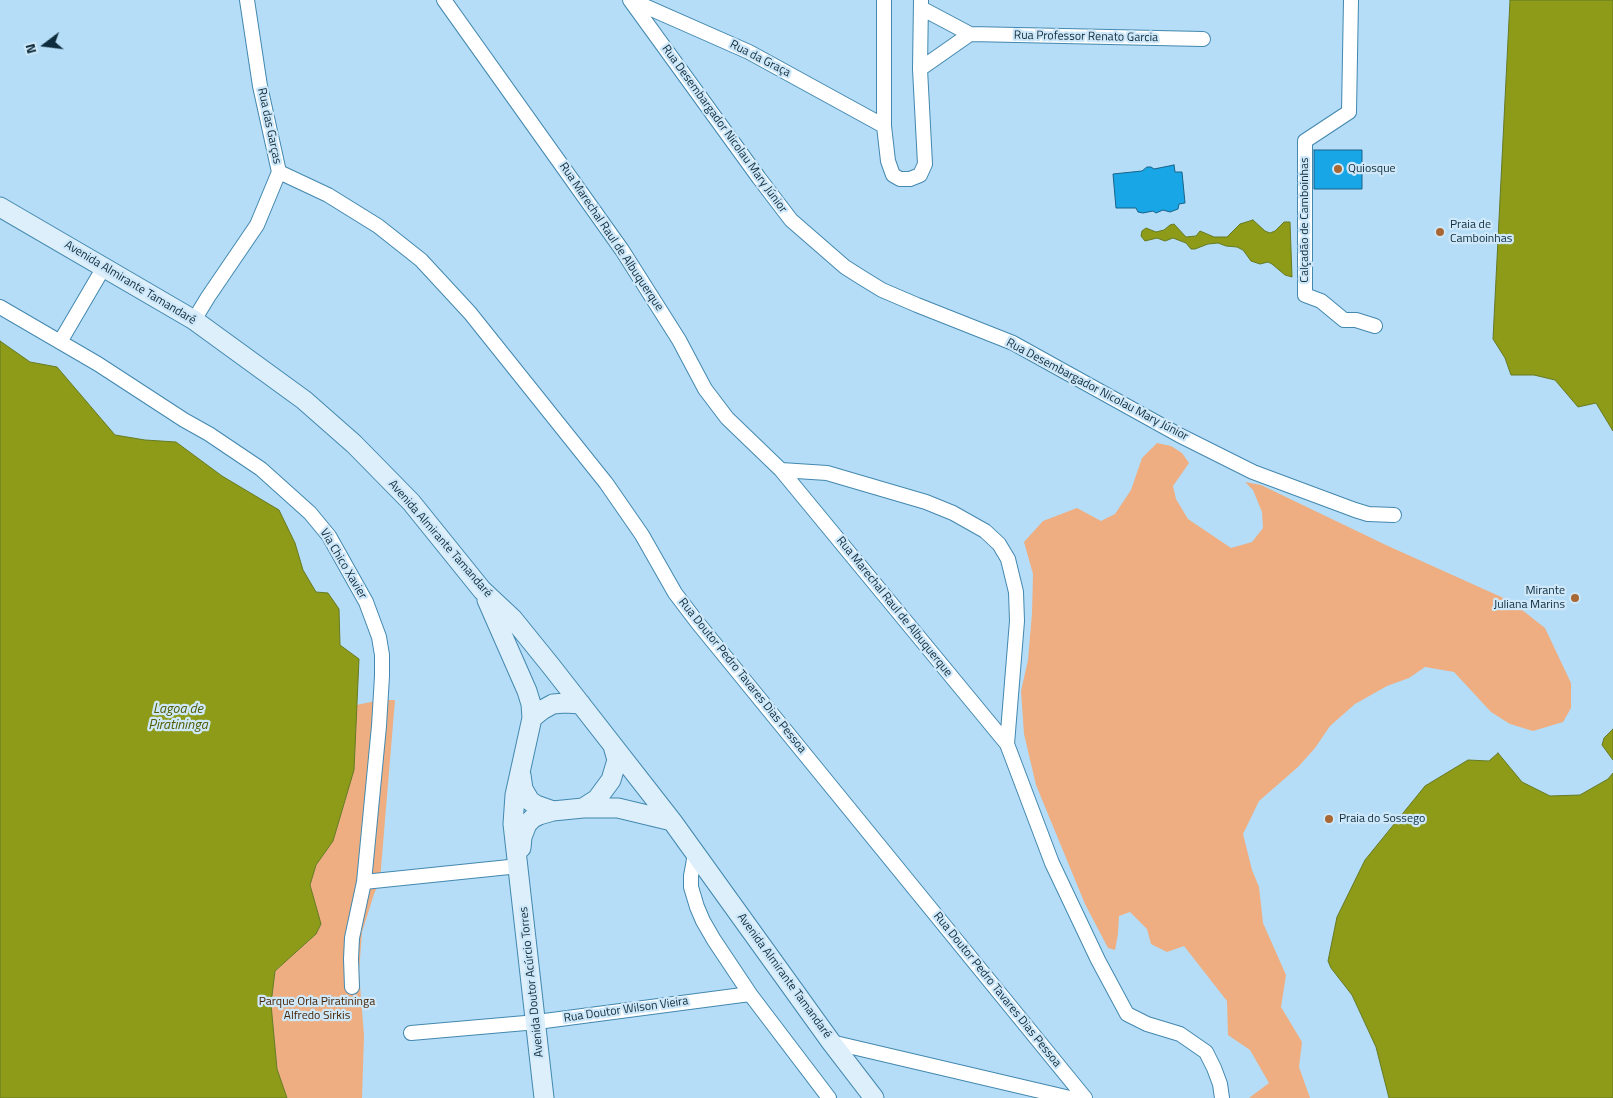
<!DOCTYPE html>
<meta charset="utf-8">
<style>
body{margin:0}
#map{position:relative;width:1613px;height:1098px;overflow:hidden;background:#b5ddf7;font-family:"Titillium Web",sans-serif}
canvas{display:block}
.north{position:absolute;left:20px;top:20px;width:50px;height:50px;-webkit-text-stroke:4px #cee8f9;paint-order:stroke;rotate:255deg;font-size:14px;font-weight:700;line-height:20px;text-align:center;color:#0f2c3c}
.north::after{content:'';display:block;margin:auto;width:18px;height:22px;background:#0f2c3c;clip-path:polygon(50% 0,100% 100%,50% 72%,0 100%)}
</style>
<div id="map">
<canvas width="1613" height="1098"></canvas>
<div class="north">N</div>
</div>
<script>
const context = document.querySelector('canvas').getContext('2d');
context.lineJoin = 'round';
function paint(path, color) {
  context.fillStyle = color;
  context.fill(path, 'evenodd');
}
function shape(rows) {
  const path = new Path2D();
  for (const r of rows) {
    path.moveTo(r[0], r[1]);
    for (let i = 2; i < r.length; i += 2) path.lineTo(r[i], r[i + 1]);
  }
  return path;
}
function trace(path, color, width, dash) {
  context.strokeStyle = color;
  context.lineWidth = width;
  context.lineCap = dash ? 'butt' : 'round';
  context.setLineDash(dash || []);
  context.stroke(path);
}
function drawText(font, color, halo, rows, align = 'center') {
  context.font = font + ' "Titillium Web",sans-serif';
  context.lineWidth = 4.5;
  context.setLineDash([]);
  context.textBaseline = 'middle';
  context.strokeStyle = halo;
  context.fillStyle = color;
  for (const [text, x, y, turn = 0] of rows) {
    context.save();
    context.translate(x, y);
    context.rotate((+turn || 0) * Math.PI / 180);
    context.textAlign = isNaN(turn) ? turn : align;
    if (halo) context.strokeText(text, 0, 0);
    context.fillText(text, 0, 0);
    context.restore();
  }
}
const green = shape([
 [1157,443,1171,446,1182,453,1189,463,1173,486,1176,499,1188,519,1231,548,1252,542,1263,528,1262,512,1253,490,1245,482,1261,485,1388,546,1508,600,1526,613,1545,628,1571,683,1571,708,1563,722,1533,731,1510,724,1491,712,1454,672,1425,667,1409,678,1387,686,1355,704,1330,726,1315,748,1298,767,1259,801,1243,834,1252,870,1259,887,1263,923,1286,975,1281,1007,1302,1042,1299,1067,1310,1098,1249,1098,1269,1083,1250,1050,1228,1035,1227,1001,1184,946,1167,952,1151,944,1147,929,1130,912,1119,916,1118,934,1115,950,1108,948,1085,904,1036,785,1024,734,1021,691,1028,660,1032,613,1033,574,1024,542,1043,521,1077,508,1101,521,1115,514,1131,490,1142,458],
 [381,700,395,700,380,880,374,894,362,932,359,972,364,1036,362,1098,287,1098,277,1069,271,1004,275,971,316,934,321,925,310,885,316,865,333,841,354,770,356,705]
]);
const water = shape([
 [1510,0,1613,0,1613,431,1596,403,1578,407,1555,380,1534,375,1511,375,1505,358,1493,339,1510,0],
 [1253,220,1265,231,1270,233,1275,231,1284,222,1290,222,1292,277,1285,275,1272,264,1268,262,1260,264,1251,261,1243,250,1237,247,1226,246,1218,243,1208,244,1195,249,1191,249,1186,243,1173,238,1165,241,1157,238,1145,241,1141,236,1142,231,1146,228,1156,232,1164,230,1170,225,1174,224,1186,237,1196,236,1200,231,1214,237,1227,237,1240,224,1253,220],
 [0,341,30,362,57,367,115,435,145,440,176,442,222,476,279,510,295,543,303,570,316,592,328,593,339,609,340,645,359,659,354,770,333,841,316,865,310,885,321,924,316,934,275,971,271,1004,277,1069,287,1098,0,1098,0,341],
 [1613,729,1613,760,1602,745,1604,738,1613,729],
 [1498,753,1522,782,1550,796,1580,795,1608,779,1613,773,1613,1098,1389,1098,1376,1047,1352,995,1331,968,1328,961,1337,917,1365,860,1425,786,1468,760,1489,761,1498,753]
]);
const building = shape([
 [1314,150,1362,150,1362,189,1314,189,1314,150],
 [1174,165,1175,172,1182,172,1185,203,1179,204,1178,209,1170,212,1163,210,1156,213,1153,211,1143,213,1138,212,1136,208,1116,208,1113,174,1142,171,1147,167,1151,167,1154,169,1174,165]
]);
const street = shape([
 [444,0,622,250,679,340,705,389,727,418,781,470,1007,744,1052,863,1098,960,1127,1014,1147,1024,1180,1034,1206,1052,1214,1068,1220,1084,1222,1098],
 [630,0,759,178,791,220,845,267,864,279,882,290,917,305,1013,343,1179,435,1253,472,1355,510,1368,514,1394,515],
 [631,0,749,52,884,126],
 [884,0,884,126,888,161,893,175,900,179,910,179,920,175,925,164,920,69,921,0],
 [1351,0,1349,112,1305,141,1305,295,1321,301,1344,320,1356,320,1375,326],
 [921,8,970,34,1203,39],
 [920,69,970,34],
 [279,172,328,195,378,226,421,260,470,313,606,483,642,535,675,593,697,622,1085,1098],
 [0,307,98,364,184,420,209,434,261,469,310,513,329,536,366,602,379,637,382,655,382,676,379,726,364,882,352,938,351,959,352,987],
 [194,320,208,297,257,225,279,172,260,86,247,0],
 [60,342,104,267],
 [781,470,827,473,926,502,953,513,985,531,999,544,1008,559,1016,592,1017,621,1007,744],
 [695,854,691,876,691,887,697,907,703,921,714,940,750,994,829,1098],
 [364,882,519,866],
 [411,1033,537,1022,750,994],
 [831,1042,1070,1098]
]);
const secondary = shape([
 [0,207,194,320,304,400,354,444,411,502,482,590,513,619,551,666,672,821,831,1042,874,1098],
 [487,600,527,691,531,704,532,718,515,795,513,824,544,1098],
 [532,718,542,710,553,704,565,703,581,704],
 [521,775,523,789,530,801,536,805,553,811],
 [583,808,597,799,611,780,617,760,613,746],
 [521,848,522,837,527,824,533,818,539,815,553,811,583,808,618,808,672,821]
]);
const markers = [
 [1338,169,5,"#a96734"],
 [1440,232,5,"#a96734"],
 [1575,598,5,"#a96734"],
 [1329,819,5,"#a96734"]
];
const streetNames = [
 ["Rua Professor Renato Garcia",1086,37,1],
 ["Rua da Graça",760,59,27],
 ["Rua das Garças",269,126,78],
 ["Rua Desembargador Nicolau Mary Júnior",724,129,54],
 ["Calçadão de Camboinhas",1305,220,-90],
 ["Rua Marechal Raul de Albuquerque",611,237,56],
 ["Avenida Almirante Tamandaré",130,283,31],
 ["Rua Desembargador Nicolau Mary Júnior",1097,390,28],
 ["Avenida Almirante Tamandaré",440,539,49],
 ["Via Chico Xavier",343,564,59],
 ["Rua Marechal Raul de Albuquerque",894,607,51],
 ["Rua Doutor Pedro Tavares Dias Pessoa",742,676,51],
 ["Avenida Almirante Tamandaré",784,976,54],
 ["Avenida Doutor Acúrcio Torres",532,982,-96],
 ["Rua Doutor Pedro Tavares Dias Pessoa",997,990,51],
 ["Rua Doutor Wilson Vieira",626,1010,-8]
];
const poiNames = [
 ["Quiosque",1348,169],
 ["Praia de",1450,225],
 ["Camboinhas",1450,239],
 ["Mirante",1565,591,"right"],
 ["Juliana Marins",1565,605,"right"],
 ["Praia do Sossego",1339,819]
];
const parkNames = [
 ["Parque Orla Piratininga",317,1002],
 ["Alfredo Sirkis",317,1016]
];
const waterNames = [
 ["Lagoa de",178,710],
 ["Piratininga",178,726]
];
paint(green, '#eeae81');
paint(water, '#8d9b18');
trace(water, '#677a23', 1);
paint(building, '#18a6e7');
trace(building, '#196389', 1);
trace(street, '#4388af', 16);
trace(secondary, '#4388af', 21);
trace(street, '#fff', 14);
trace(secondary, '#dceffb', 19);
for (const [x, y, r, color] of markers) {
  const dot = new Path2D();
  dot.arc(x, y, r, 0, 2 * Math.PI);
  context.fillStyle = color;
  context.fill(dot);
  trace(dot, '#cee8f9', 2);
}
drawText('12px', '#0f2c3c', '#cee8f9', streetNames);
drawText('12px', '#0f2c3c', '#cee8f9', poiNames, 'left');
drawText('12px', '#472303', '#cee8f9', parkNames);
drawText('italic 14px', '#535c00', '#cee8f9', waterNames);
</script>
